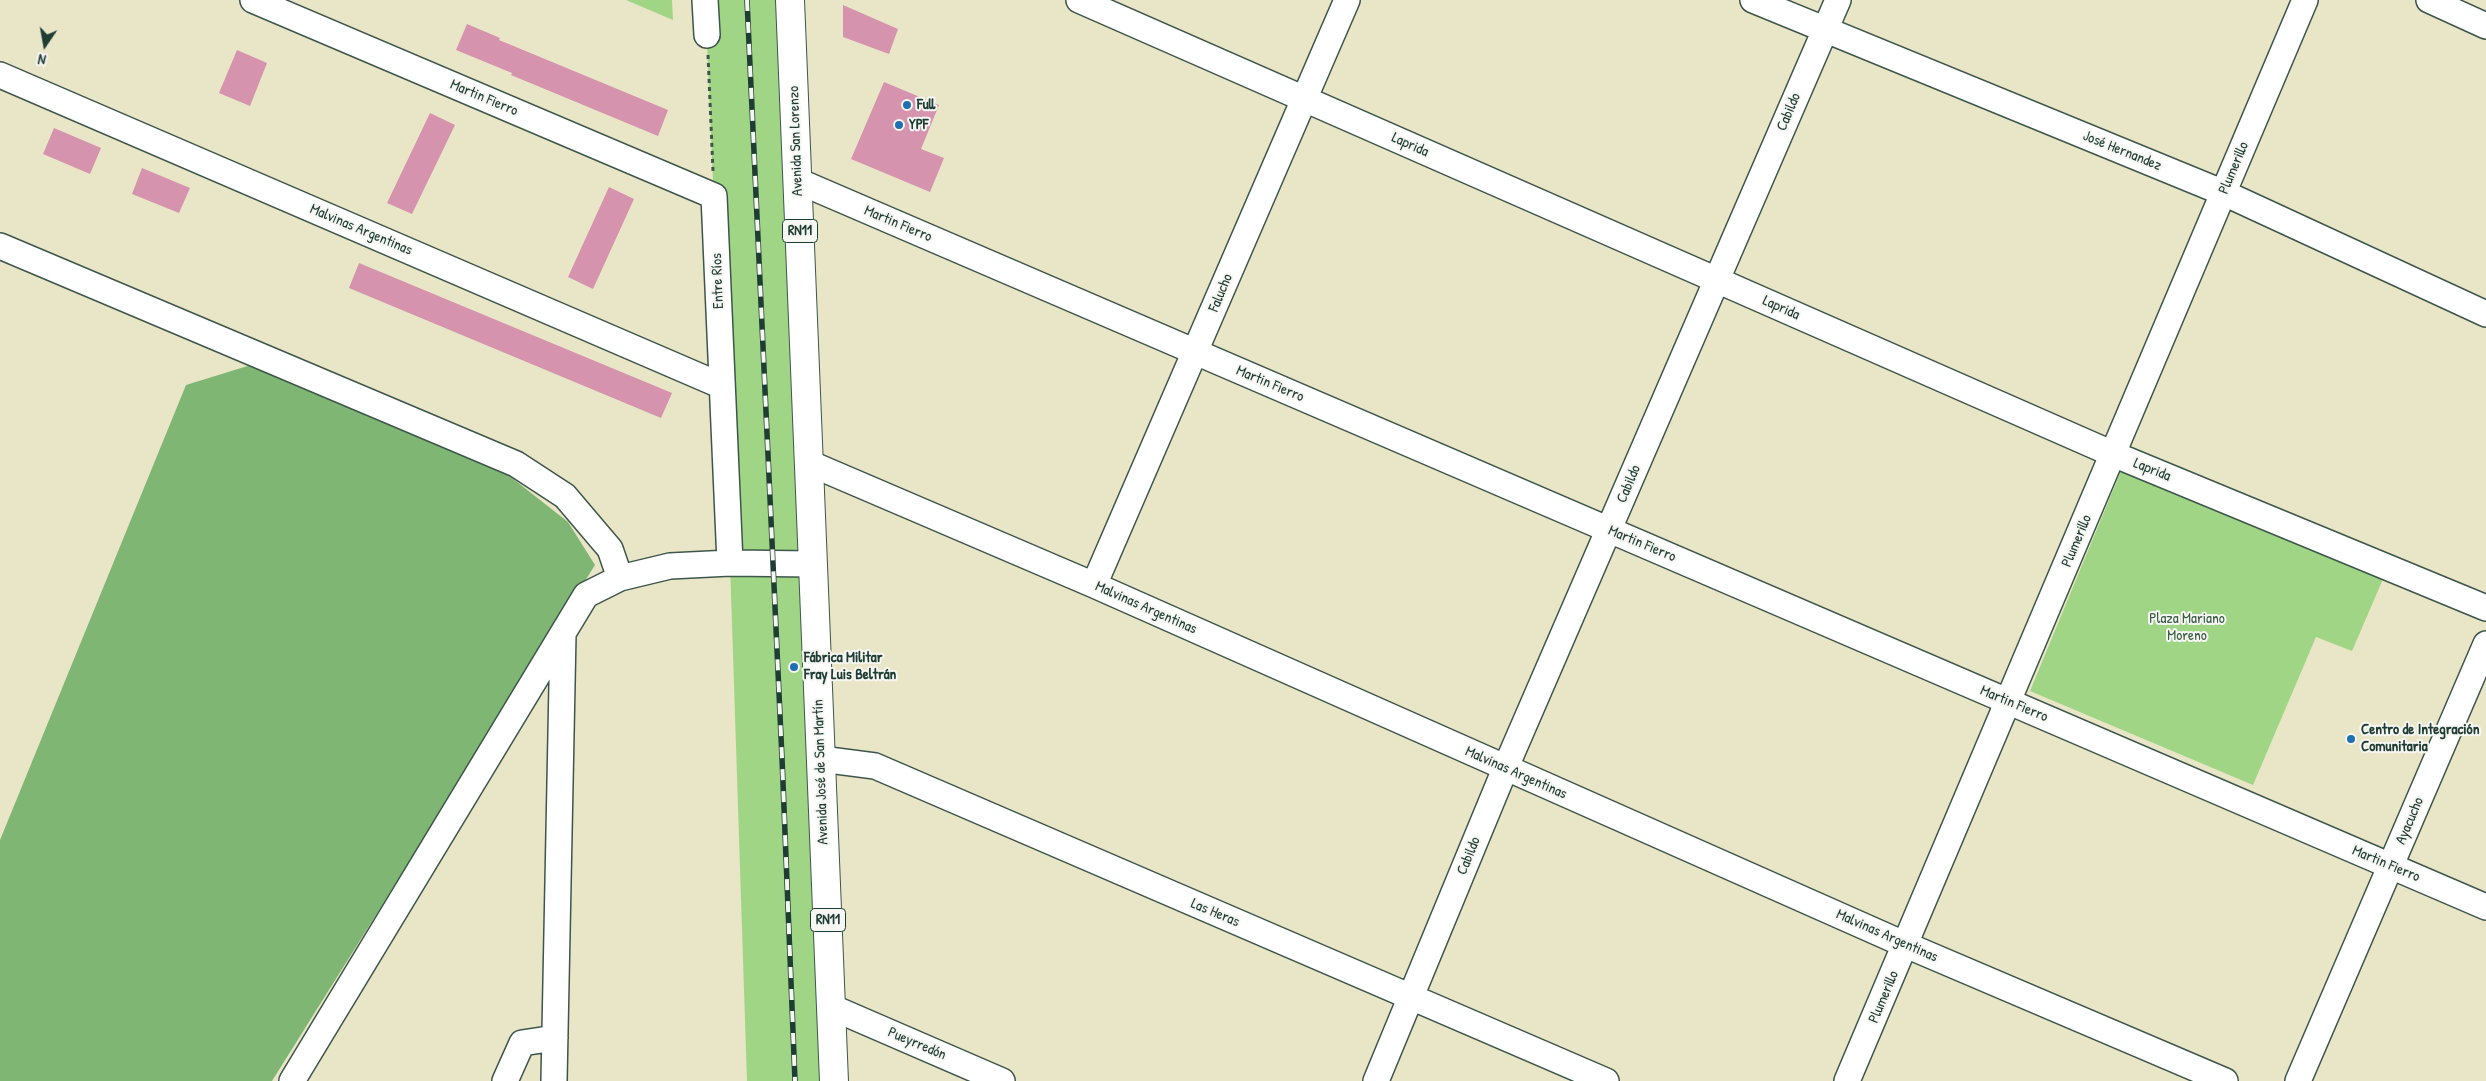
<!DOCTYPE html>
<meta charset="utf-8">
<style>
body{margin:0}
#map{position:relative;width:2486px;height:1081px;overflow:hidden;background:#e9e5c7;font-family:"Patrick Hand",sans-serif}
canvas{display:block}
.north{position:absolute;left:20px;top:20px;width:50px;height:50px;-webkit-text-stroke:4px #f6f6f2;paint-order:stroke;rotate:192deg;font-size:14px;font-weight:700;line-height:20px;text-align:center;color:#1f3d34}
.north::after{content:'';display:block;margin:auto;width:18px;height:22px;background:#1f3d34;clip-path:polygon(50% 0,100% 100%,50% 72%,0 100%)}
</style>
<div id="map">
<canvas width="2486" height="1081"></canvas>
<div class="north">N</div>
</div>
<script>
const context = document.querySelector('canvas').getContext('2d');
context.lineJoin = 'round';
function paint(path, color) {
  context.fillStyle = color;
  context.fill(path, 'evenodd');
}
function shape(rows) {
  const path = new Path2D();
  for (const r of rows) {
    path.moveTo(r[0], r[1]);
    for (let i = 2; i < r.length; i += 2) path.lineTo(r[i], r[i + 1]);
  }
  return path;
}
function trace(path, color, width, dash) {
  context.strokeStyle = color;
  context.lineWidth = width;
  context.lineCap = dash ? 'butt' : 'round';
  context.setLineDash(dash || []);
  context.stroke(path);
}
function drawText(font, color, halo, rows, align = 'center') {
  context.font = font + ' "Patrick Hand",sans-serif';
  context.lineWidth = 4;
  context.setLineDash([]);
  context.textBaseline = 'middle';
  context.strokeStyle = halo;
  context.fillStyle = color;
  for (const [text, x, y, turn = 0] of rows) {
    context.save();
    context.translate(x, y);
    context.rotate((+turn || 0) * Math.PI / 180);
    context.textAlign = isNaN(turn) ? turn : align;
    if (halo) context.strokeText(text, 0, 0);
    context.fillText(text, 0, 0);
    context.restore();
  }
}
const green = shape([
 [626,0,672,0,673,20],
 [705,0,790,0,834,1081,747,1081,730,563],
 [2121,471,2383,579,2352,651,2316,637,2253,785,2030,691]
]);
const forest = shape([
 [254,364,507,474,568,522,595,565,272,1081,0,1081,0,840,186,385]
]);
const building = shape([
 [843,5,898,29,889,54,843,37],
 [467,24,500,38,499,40,668,110,658,136,511,75,512,73,456,50],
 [237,50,267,63,250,106,219,93],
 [884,82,939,105,921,149,944,158,930,192,851,159],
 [430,113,455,125,412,214,387,203],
 [54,128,101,148,90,174,43,154],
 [142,168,190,188,179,213,132,194],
 [609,187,634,199,593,289,568,277],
 [359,263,672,393,661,418,349,288]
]);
const path = shape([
 [708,55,713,171]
]);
const minor = shape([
 [253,0,714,196,730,563],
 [705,0,707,35],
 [1079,0,2113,454,2486,608],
 [1753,0,2224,193,2486,314],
 [2429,0,2486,26],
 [0,75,722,386],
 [798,181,2486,907],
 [0,246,516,464,565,496,610,549,620,578],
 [809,463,1094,585,1906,945,2225,1081],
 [1094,585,1347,0],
 [821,759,875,766,1606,1081],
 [831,1007,1002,1081],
 [292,1081,586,595,620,578,670,566,730,563,813,564],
 [505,1081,522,1043,555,1038],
 [554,1081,563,634],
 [1376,1081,1505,769,1838,0],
 [1847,1081,2305,0],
 [2298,1081,2486,644]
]);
const major = shape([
 [790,0,834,1081]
]);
const rail = shape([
 [747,0,782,758,795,1081]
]);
const markers = [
 [907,105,5,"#1f6fb2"],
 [899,125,5,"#1f6fb2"],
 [794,667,5,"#1f6fb2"],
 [2351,739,5,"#1f6fb2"]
];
const shields = [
 [800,231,35],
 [828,920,35]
];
const shieldNames = [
 ["RN11",800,231],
 ["RN11",828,920]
];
const streetNames = [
 ["Martin Fierro",484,98,23],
 ["Cabildo",1789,112,-67],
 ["Avenida San Lorenzo",796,141,-92],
 ["Laprida",1410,145,24],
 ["José Hernandez",2122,151,22],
 ["Plumerillo",2234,168,-67],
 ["Martin Fierro",898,224,23],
 ["Malvinas Argentinas",361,230,23],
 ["Entre Ríos",718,281,-92],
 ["Falucho",1221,293,-67],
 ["Laprida",1781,308,24],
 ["Martin Fierro",1270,384,23],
 ["Laprida",2152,470,22],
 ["Cabildo",1629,484,-67],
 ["Plumerillo",2077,541,-67],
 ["Martin Fierro",1642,544,23],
 ["Malvinas Argentinas",1146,608,24],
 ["Martin Fierro",2014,704,23],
 ["Avenida José de San Martín",821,772,-92],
 ["Malvinas Argentinas",1516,773,24],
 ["Ayacucho",2410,821,-67],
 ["Cabildo",1469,856,-68],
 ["Martin Fierro",2386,864,23],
 ["Las Heras",1215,913,23],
 ["Malvinas Argentinas",1887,936,24],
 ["Plumerillo",1884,997,-67],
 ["Pueyrredón",917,1044,23]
];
const poiNames = [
 ["Full",917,105],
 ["YPF",909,125],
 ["Fábrica Militar",804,658],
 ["Fray Luis Beltrán",804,675],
 ["Centro de Integración",2361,730],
 ["Comunitaria",2361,747]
];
const parkNames = [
 ["Plaza Mariano",2187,619],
 ["Moreno",2187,636]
];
paint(green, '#a0d586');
paint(forest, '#80b673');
paint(building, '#d593ae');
trace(minor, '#3d564a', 28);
trace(major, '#3d564a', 30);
trace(path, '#3d564a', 3, [4, 4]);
trace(minor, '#fff', 25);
trace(major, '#fff', 28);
trace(rail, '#1f3d34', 5.5);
trace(rail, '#f6f6f2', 4, [11]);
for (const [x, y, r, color] of markers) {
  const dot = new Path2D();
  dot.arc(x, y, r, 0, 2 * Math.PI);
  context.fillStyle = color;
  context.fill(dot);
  trace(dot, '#f6f6f2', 2);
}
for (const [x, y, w] of shields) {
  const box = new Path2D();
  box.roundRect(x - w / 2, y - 11.5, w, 23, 4);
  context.fillStyle = '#f6f6f2';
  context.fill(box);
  trace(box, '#1f3d34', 1);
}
drawText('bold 14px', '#1f3d34', null, shieldNames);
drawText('15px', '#1f3d34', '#f6f6f2', streetNames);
drawText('bold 15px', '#1f3d34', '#f6f6f2', poiNames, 'left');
drawText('15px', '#395b44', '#f6f6f2', parkNames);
</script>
